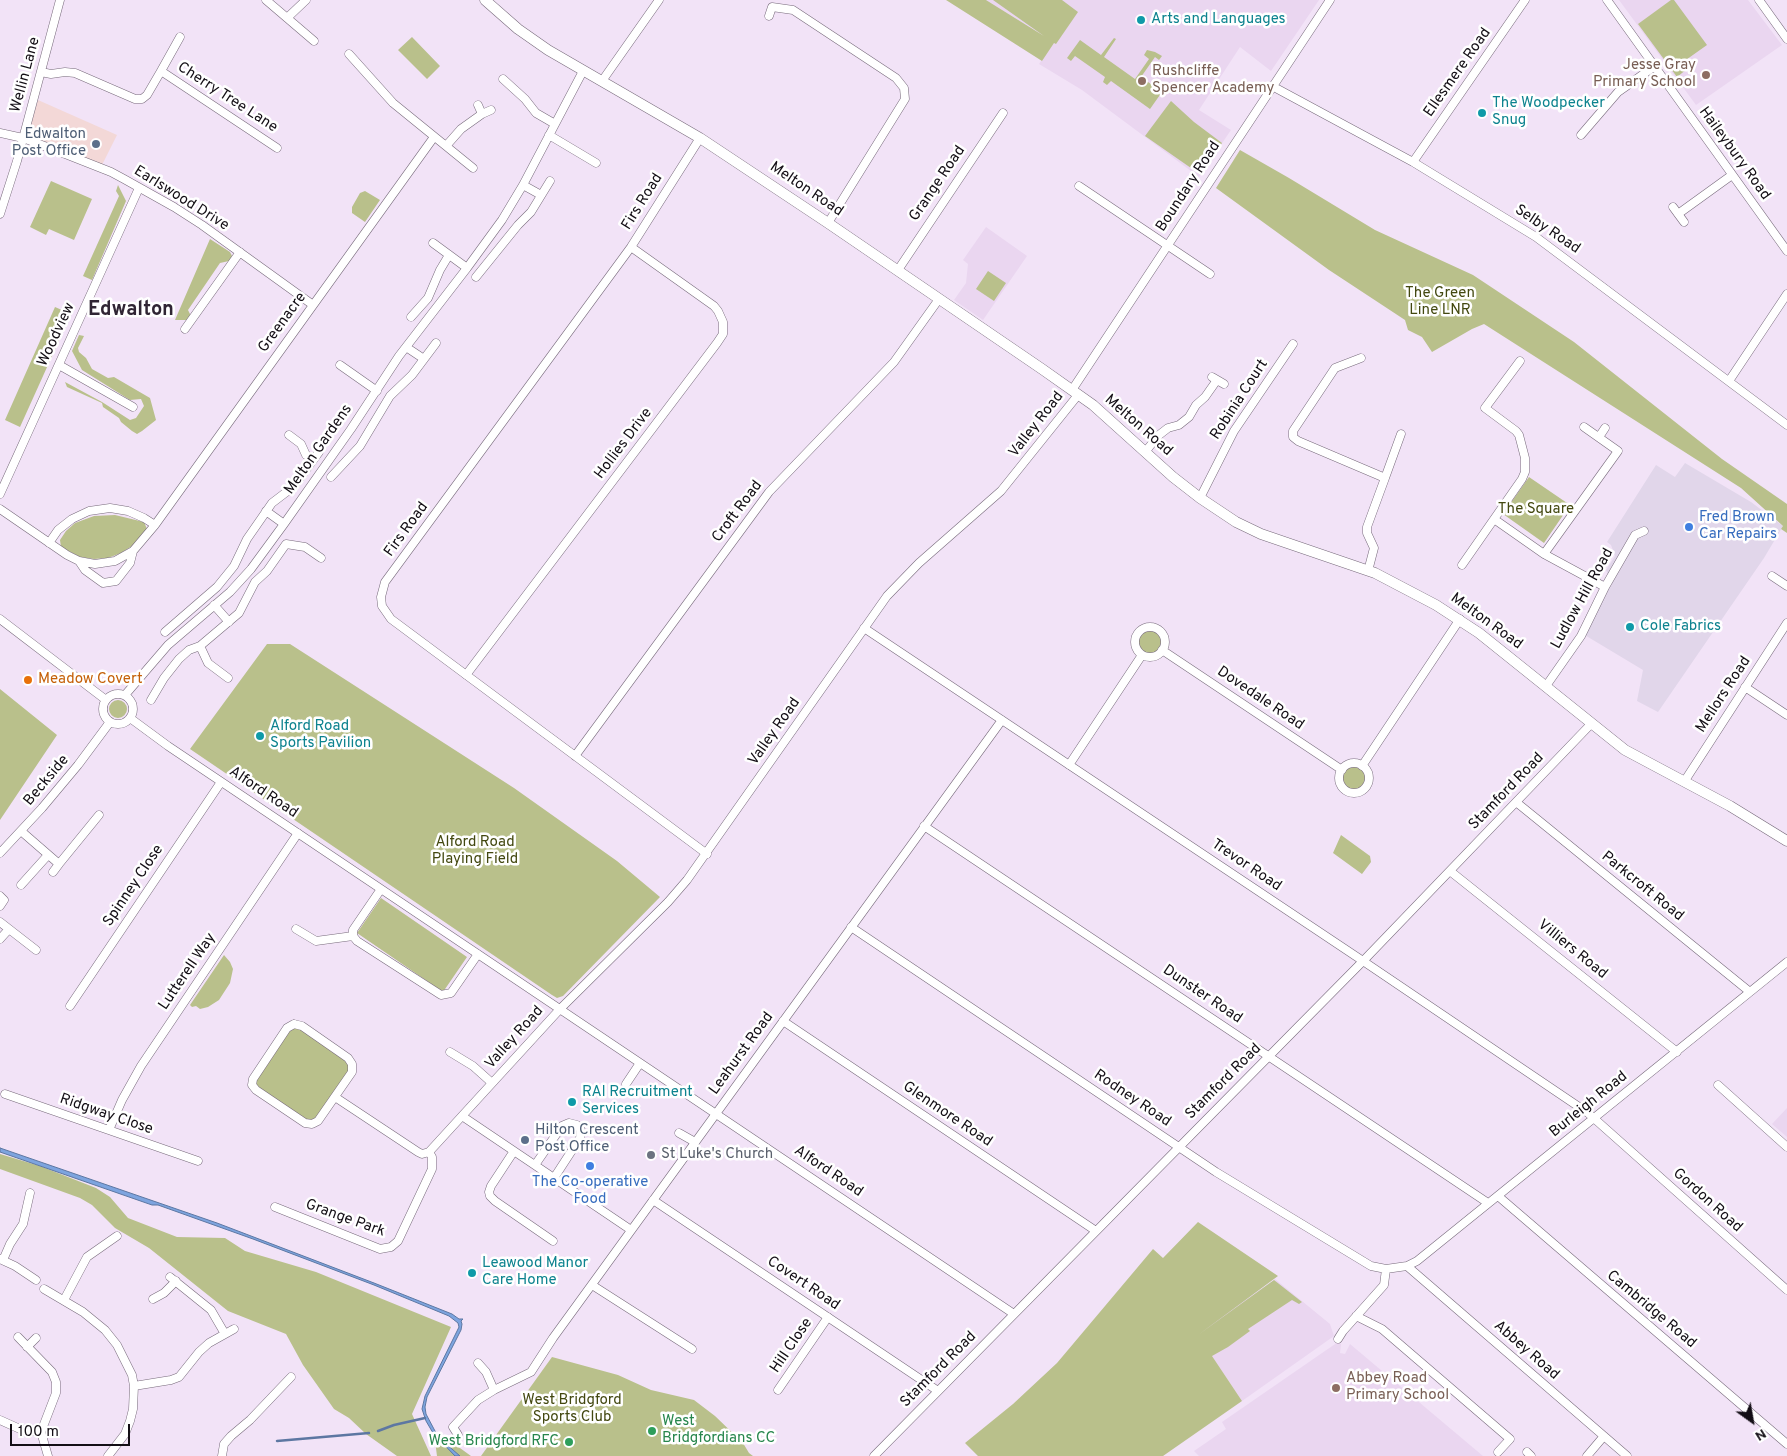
<!DOCTYPE html>
<style>
body{margin:0}
#map{position:relative;width:1787px;height:1456px;overflow:hidden;background:#f2e3f7;font-family:Overpass,sans-serif}
canvas{display:block}
.north{position:absolute;left:1727px;top:1396px;width:50px;height:50px;-webkit-text-stroke:4px #fff;paint-order:stroke;rotate:148deg;font-size:14px;font-weight:700;line-height:20px;text-align:center;color:#130e15}
.north::after{content:'';display:block;margin:auto;width:18px;height:22px;background:#130e15;clip-path:polygon(50% 0,100% 100%,50% 72%,0 100%)}
.scale{position:absolute;left:10px;top:1424px;width:120px;height:22px;box-sizing:border-box;border:2px solid #130e15;border-top:0;padding-left:6px;font-size:15px;line-height:18px;white-space:nowrap;color:#130e15;-webkit-text-stroke:4px #fff;paint-order:stroke}
</style>
<div id="map">
<canvas width="1787" height="1456"></canvas>
<div class="north">N</div>
<div class="scale">100 m</div>
</div>
<script>
const context = document.querySelector('canvas').getContext('2d');
context.lineJoin = 'round';
function paint(path, color) {
  context.fillStyle = color;
  context.fill(path, 'evenodd');
}
function shape(rows) {
  const path = new Path2D();
  for (const r of rows) {
    if (r.length === 3) {
      path.moveTo(r[0] + r[2], r[1]);
      path.arc(r[0], r[1], r[2], 0, 2 * Math.PI);
      continue;
    }
    path.moveTo(r[0], r[1]);
    for (let i = 2; i < r.length; i += 2) path.lineTo(r[i], r[i + 1]);
  }
  return path;
}
function trace(path, color, width, dash) {
  context.strokeStyle = color;
  context.lineWidth = width;
  context.lineCap = dash ? 'butt' : 'round';
  context.setLineDash(dash || []);
  context.stroke(path);
}
function drawText(font, color, halo, rows, align = 'center') {
  context.font = font + ' Overpass,sans-serif';
  context.lineWidth = 5;
  context.setLineDash([]);
  context.textBaseline = 'middle';
  context.strokeStyle = halo;
  context.fillStyle = color;
  for (const [text, x, y, turn = 0] of rows) {
    context.save();
    context.translate(x, y);
    context.rotate((+turn || 0) * Math.PI / 180);
    context.textAlign = isNaN(turn) ? turn : align;
    if (halo) context.strokeText(text, 0, 0);
    context.fillText(text, 0, 0);
    context.restore();
  }
}
const commercial = shape([
 [38,100,117,135,102,165,33,137,30,134,29,126]
]);
const industrial = shape([
 [1685,463,1751,502,1783,526,1764,558,1658,712,1637,701,1643,670,1583,634,1612,584,1606,570,1615,556,1611,545,1607,542,1656,465,1675,477]
]);
const built = shape([
 [986,0,1319,0,1271,71,1240,47,1199,110,1231,130,1199,177,1082,90,1039,64,1054,42],
 [1619,0,1748,0,1782,45,1696,105],
 [986,227,1027,256,983,320,954,300,966,283,968,264,963,260],
 [1787,1108,1787,1137,1772,1124],
 [1275,1279,1330,1324,1334,1336,1242,1401,1197,1334],
 [1338,1342,1341,1344,1340,1353,1345,1354,1350,1344,1483,1456,1199,1456,1194,1451,1226,1429,1222,1422]
]);
const green = shape([
 [946,0,986,0,1044,36,993,0,1062,0,1078,12,1056,44,1054,43,1042,61],
 [1671,0,1674,0,1707,45,1683,62,1687,69,1677,77,1638,24],
 [412,37,440,66,427,79,398,50],
 [1114,38,1116,39,1104,57,1135,79,1149,59,1144,55,1147,50,1155,52,1162,56,1159,60,1155,57,1141,77,1162,92,1150,109,1111,81,1107,85,1103,82,1105,77,1075,56,1071,61,1067,58,1080,40,1101,55],
 [1171,101,1194,122,1222,143,1201,175,1145,136],
 [1240,150,1289,178,1375,230,1473,275,1574,342,1722,459,1787,504,1787,533,1781,529,1783,526,1741,488,1484,324,1472,329,1432,352,1422,337,1408,330,1405,320,1329,270,1216,188],
 [51,181,92,199,74,240,49,229,46,235,30,227],
 [118,185,126,201,92,280,83,276,119,196,116,191],
 [365,191,380,200,365,222,352,213,352,207,360,193],
 [210,239,230,252,232,256,229,261,220,263,188,310,191,316,187,320,175,320],
 [988,271,1006,283,994,301,976,289],
 [55,307,71,314,20,427,5,420],
 [79,335,84,336,78,348,79,352,86,358,92,369,108,378,114,377,150,398,156,420,142,431,137,434,132,431,121,422,119,418,103,407,102,403,67,387,65,382,102,402,130,420,136,418,144,406,141,399,130,400,82,370,72,351],
 [1529,477,1570,505,1544,543,1503,514],
 [115,515,144,522,147,529,132,546,121,553,108,558,94,559,80,557,61,547,60,540,66,531,75,523,94,516],
 [1150,642,11],
 [267,644,290,644,514,788,617,861,660,897,563,996,557,998,552,995,190,749],
 [0,689,57,735,0,820],
 [118,709,9],
 [1354,778,11],
 [1341,835,1370,856,1371,862,1362,874,1333,853],
 [381,898,467,957,443,992,357,933],
 [224,955,230,962,233,969,230,983,219,1000,208,1007,200,1009,196,1006,192,1007,190,1005],
 [294,1024,348,1058,352,1072,312,1124,256,1090,253,1079,287,1028],
 [0,1154,40,1166,96,1188,110,1197,128,1218,177,1237,225,1238,245,1251,316,1272,451,1327,412,1414,431,1456,397,1456,366,1434,349,1418,334,1409,303,1365,286,1334,228,1311,149,1248,115,1228,92,1205,80,1198,0,1169],
 [1198,1222,1278,1276,1198,1335,1274,1280,1302,1302,1299,1304,1292,1300,1248,1329,1250,1331,1228,1347,1212,1356,1242,1401,1163,1456,978,1456,965,1443,1013,1404,1057,1363,1153,1249,1163,1258],
 [552,1357,618,1375,651,1390,694,1400,715,1416,743,1443,749,1453,753,1456,481,1456],
 [447,1437,453,1443,471,1456,437,1456,435,1441]
]);
const water = shape([
 [0,1148,217,1223,374,1283,452,1314,459,1319,463,1319,461,1321,462,1324,461,1330,427,1397,425,1407,426,1414,435,1431,445,1443,460,1456,455,1456,433,1433,426,1421,422,1409,425,1396,459,1327,458,1323,449,1316,374,1285,253,1239,158,1205,152,1205,0,1152,0,1148]
]);
const stream = shape([
 [378,1431,394,1425,425,1418],
 [277,1441,369,1433]
]);
const minor = shape([
 [266,0,314,41],
 [1607,0,1787,251],
 [1759,0,1787,39],
 [769,16,772,7,793,10,896,78,904,88,905,99,828,223],
 [287,18,306,0],
 [349,54,393,103,473,168],
 [161,71,180,37],
 [41,72,51,74,65,72,75,73,135,99,142,99,147,95,161,71,277,148],
 [503,79,525,99,536,113,555,124],
 [602,81,659,0],
 [1272,86,1413,162,1536,237,1787,425],
 [478,105,482,114],
 [0,133,23,138,55,150,111,172,124,179,174,207,202,225,313,305],
 [549,135,596,163],
 [1581,135,1618,92,1655,66],
 [700,138,631,247,385,582,381,597,382,606,391,619,707,854],
 [446,146,461,129,482,114,491,110],
 [1413,162,1525,0],
 [523,185,541,195],
 [1079,186,1210,274],
 [1673,207,1684,222],
 [0,214,17,161,60,0],
 [1678,214,1732,175],
 [433,243,467,268],
 [898,270,1003,113],
 [476,277,518,225,531,212,550,181],
 [411,317,428,298,440,270,449,255],
 [185,329,240,252],
 [406,347,424,359],
 [1361,358,1335,368,1293,431,1293,437,1298,441,1385,478,1367,527,1367,533,1374,548,1368,571],
 [59,365,133,407],
 [340,365,377,391],
 [1212,377,1224,384],
 [1729,381,1787,294],
 [1072,390,1330,0],
 [289,435,301,444,306,455,314,459],
 [1599,437,1605,428],
 [1145,452,1159,435,1168,428,1179,425,1189,417,1196,405,1205,397,1217,380],
 [331,477,360,446,390,396,412,375,436,343],
 [1385,478,1401,434],
 [0,494,139,188],
 [1200,498,1234,431,1293,344],
 [0,509,67,555,79,561,95,564,115,561,133,551,155,525,434,137],
 [266,511,284,524],
 [1494,519,1544,554,1605,587],
 [49,543,58,530,72,519,89,511,110,508,128,511,144,518,155,525],
 [1544,554,1618,451,1584,427],
 [79,561,85,570,103,583,116,581,130,563,133,551],
 [1462,565,1522,479,1525,472,1525,458,1519,435,1516,431,1485,408,1520,361],
 [1772,576,1787,586],
 [214,605,229,622],
 [0,619,106,700],
 [1150,642,15],
 [864,628,1363,961,1588,1113,1787,1290],
 [165,632,217,587,234,566,247,539,272,503,293,487,319,452],
 [200,646,208,663,228,678],
 [1162,650,1342,770],
 [466,675,717,343,723,334,723,322,718,311,714,306,631,247],
 [1546,686,1581,636,1605,587,1635,535,1644,531],
 [1745,687,1787,715],
 [118,709,15],
 [125,695,168,645,230,592,251,569,284,524,351,429,399,356,467,268,502,220,523,185,583,71],
 [151,700,164,678,179,659,189,650,200,646,239,613,255,582,267,571,286,544,305,547,321,558],
 [130,718,168,746,1014,1314],
 [575,756,769,492,894,362,939,299],
 [1354,778,15],
 [1069,765,1142,655],
 [1362,766,1460,619],
 [1684,782,1787,623],
 [1516,802,1750,992],
 [924,826,1488,1203],
 [21,831,59,864,99,815],
 [0,853,42,808,78,765,110,722],
 [1450,871,1677,1052],
 [53,872,59,864],
 [21,885,48,855],
 [381,889,353,930,353,936,357,941,441,995,451,993,478,954],
 [0,896,4,900,0,906],
 [0,922,9,929,0,939],
 [851,927,1216,1172,1371,1266,1386,1269,1407,1266,1417,1261,1787,962],
 [9,929,36,950],
 [296,929,316,941,353,936],
 [70,1006,221,782],
 [783,1021,1096,1231],
 [294,1024,302,1026,348,1058,352,1064,352,1072,318,1121,312,1124,305,1123,256,1090,252,1085,253,1079,287,1028,294,1024],
 [450,1052,473,1066,492,1083],
 [626,1084,640,1063],
 [1718,1085,1787,1147],
 [5,1094,198,1161],
 [335,1097,418,1152,422,1154,429,1152,560,1009,668,902,687,880,887,596,919,563,1001,491,1078,395],
 [462,1116,631,1230],
 [109,1130,122,1100,141,1066,298,833],
 [679,1133,695,1142],
 [514,1151,491,1186,489,1192,490,1196,495,1201,553,1241],
 [535,1165,562,1126,569,1123,577,1125,581,1130,580,1138,554,1178],
 [1498,1196,1787,1444],
 [653,1200,938,1391],
 [275,1207,380,1249,391,1247,398,1241,432,1169,432,1157,429,1152],
 [0,1259,15,1266,36,1280],
 [3,1260,10,1244,23,1224,30,1193],
 [1407,1266,1627,1456],
 [170,1277,211,1310,225,1334],
 [592,1285,692,1349],
 [44,1289,83,1312,105,1330,117,1345,132,1375,134,1386,133,1409,130,1421,125,1434,108,1456],
 [153,1299,164,1293,176,1281],
 [64,1300,87,1257,117,1236],
 [1356,1316,1382,1329,1510,1439,1498,1452],
 [18,1337,52,1372,56,1382,56,1393,41,1432,48,1456],
 [1338,1339,1343,1331,1384,1285,1386,1269],
 [27,1347,36,1338],
 [478,1363,486,1372,494,1390],
 [134,1386,171,1380,179,1377,199,1352,209,1343,234,1329],
 [778,1390,828,1317],
 [0,1420,20,1429,41,1432],
 [458,1435,453,1427,478,1400,494,1390,531,1372,553,1338,1002,720],
 [1527,1452,1531,1456],
 [222,1456,224,1444,231,1436,250,1420,291,1377],
 [874,1456,1366,958,1591,724],
 [1587,1456,1604,1436]
]);
const major = shape([
 [485,0,518,29,548,50,700,138,828,223,1042,369,1093,405,1173,477,1200,498,1236,522,1261,534,1375,573,1436,605,1479,633,1625,750,1730,806,1787,841]
]);
const markers = [
 [1141,20,5,"#0f9aa8"],
 [1706,75,5,"#8d6e63"],
 [1142,81,5,"#8d6e63"],
 [1482,113,5,"#0f9aa8"],
 [96,144,5,"#5c6f8a"],
 [1689,527,5,"#3f7fe0"],
 [1630,627,5,"#0f9aa8"],
 [28,680,5,"#e8710a"],
 [260,736,5,"#0f9aa8"],
 [572,1102,5,"#0f9aa8"],
 [525,1140,5,"#5c6f8a"],
 [651,1155,5,"#6b7280"],
 [590,1166,5,"#3f7fe0"],
 [472,1273,5,"#0f9aa8"],
 [1336,1388,5,"#8d6e63"],
 [652,1431,5,"#2e9e5b"],
 [569,1442,5,"#2e9e5b"]
];
const cultureNames = [
 ["Arts and Languages",1151,20],
 ["The Woodpecker",1492,104],
 ["Snug",1492,121],
 ["Cole Fabrics",1640,627],
 ["Alford Road",270,727],
 ["Sports Pavilion",270,744],
 ["RAI Recruitment",582,1093],
 ["Services",582,1110],
 ["Leawood Manor",482,1264],
 ["Care Home",482,1281]
];
const educationNames = [
 ["Jesse Gray",1696,66,"right"],
 ["Primary School",1696,83,"right"],
 ["Rushcliffe",1152,72],
 ["Spencer Academy",1152,89],
 ["Abbey Road",1346,1379],
 ["Primary School",1346,1396]
];
const streetNames = [
 ["Ellesmere Road",1458,73,-55],
 ["Wellin Lane",26,75,-75],
 ["Cherry Tree Lane",227,98,33],
 ["Haileybury Road",1734,154,54],
 ["Grange Road",938,184,-56],
 ["Boundary Road",1189,187,-57],
 ["Melton Road",806,190,34],
 ["Earlswood Drive",181,199,32],
 ["Firs Road",643,202,-58],
 ["Selby Road",1547,230,34],
 ["Greenacre",283,323,-54],
 ["Woodview",57,335,-65],
 ["Robinia Court",1240,400,-57],
 ["Valley Road",1037,425,-52],
 ["Melton Road",1138,426,41],
 ["Hollies Drive",624,444,-53],
 ["Melton Gardens",319,450,-55],
 ["Croft Road",738,512,-53],
 ["Firs Road",407,530,-54],
 ["Ludlow Hill Road",1583,599,-61],
 ["Melton Road",1486,622,36],
 ["Mellors Road",1724,695,-57],
 ["Dovedale Road",1260,699,34],
 ["Valley Road",775,732,-55],
 ["Beckside",47,781,-50],
 ["Stamford Road",1507,792,-46],
 ["Alford Road",263,793,34],
 ["Trevor Road",1246,866,34],
 ["Spinney Close",134,886,-56],
 ["Parkcroft Road",1642,887,39],
 ["Villiers Road",1572,950,39],
 ["Lutterell Way",188,972,-56],
 ["Dunster Road",1202,995,34],
 ["Valley Road",515,1038,-48],
 ["Leahurst Road",742,1054,-54],
 ["Stamford Road",1224,1082,-45],
 ["Rodney Road",1132,1099,34],
 ["Burleigh Road",1589,1105,-39],
 ["Ridgway Close",106,1115,19],
 ["Glenmore Road",947,1115,34],
 ["Alford Road",828,1172,34],
 ["Gordon Road",1707,1201,42],
 ["Grange Park",345,1219,20],
 ["Covert Road",803,1284,34],
 ["Cambridge Road",1651,1310,40],
 ["Hill Close",792,1346,-56],
 ["Abbey Road",1526,1351,41],
 ["Stamford Road",939,1370,-45]
];
const serviceNames = [
 ["Edwalton",86,135],
 ["Post Office",86,152],
 ["Hilton Crescent",535,1131,"left"],
 ["Post Office",535,1148,"left"]
];
const parkNames = [
 ["The Green",1440,294],
 ["Line LNR",1440,311],
 ["The Square",1536,510],
 ["Alford Road",475,843],
 ["Playing Field",475,860],
 ["West Bridgford",572,1401],
 ["Sports Club",572,1418]
];
const shopNames = [
 ["Fred Brown",1699,518],
 ["Car Repairs",1699,535],
 ["The Co-operative",590,1183,"center"],
 ["Food",590,1200,"center"]
];
const foodNames = [
 ["Meadow Covert",38,680]
];
const worshipNames = [
 ["St Luke's Church",661,1155]
];
const leisureNames = [
 ["West",662,1422],
 ["Bridgfordians CC",662,1439],
 ["West Bridgford RFC",559,1442,"right"]
];
const districtNames = [
 ["Edwalton",131,311]
];
paint(commercial, '#f3d8d7');
paint(industrial, '#e1d6ea');
paint(built, '#ead6f0');
paint(green, '#b9c08b');
paint(water, '#7da4df');
trace(water, '#5d77a2', 1);
trace(stream, '#5d77a2', 2.5);
trace(minor, '#776a7b', 9);
trace(major, '#776a7b', 11);
trace(minor, '#fff', 8);
trace(major, '#fff', 10);
for (const [x, y, r, color] of markers) {
  const dot = new Path2D();
  dot.arc(x, y, r, 0, 2 * Math.PI);
  context.fillStyle = color;
  context.fill(dot);
  trace(dot, '#fff', 2);
}
drawText('15px', '#0d838f', '#fff', cultureNames, 'left');
drawText('15px', '#785e54', '#fff', educationNames, 'left');
drawText('15px', '#130e15', '#fff', streetNames);
drawText('15px', '#4e5e75', '#fff', serviceNames, 'right');
drawText('15px', '#434810', '#fff', parkNames);
drawText('15px', '#366cbe', '#fff', shopNames, 'left');
drawText('15px', '#c56008', '#fff', foodNames, 'left');
drawText('15px', '#5b616d', '#fff', worshipNames, 'left');
drawText('15px', '#27864d', '#fff', leisureNames, 'left');
drawText('bold 20px', '#302534', '#fff', districtNames);
</script>
